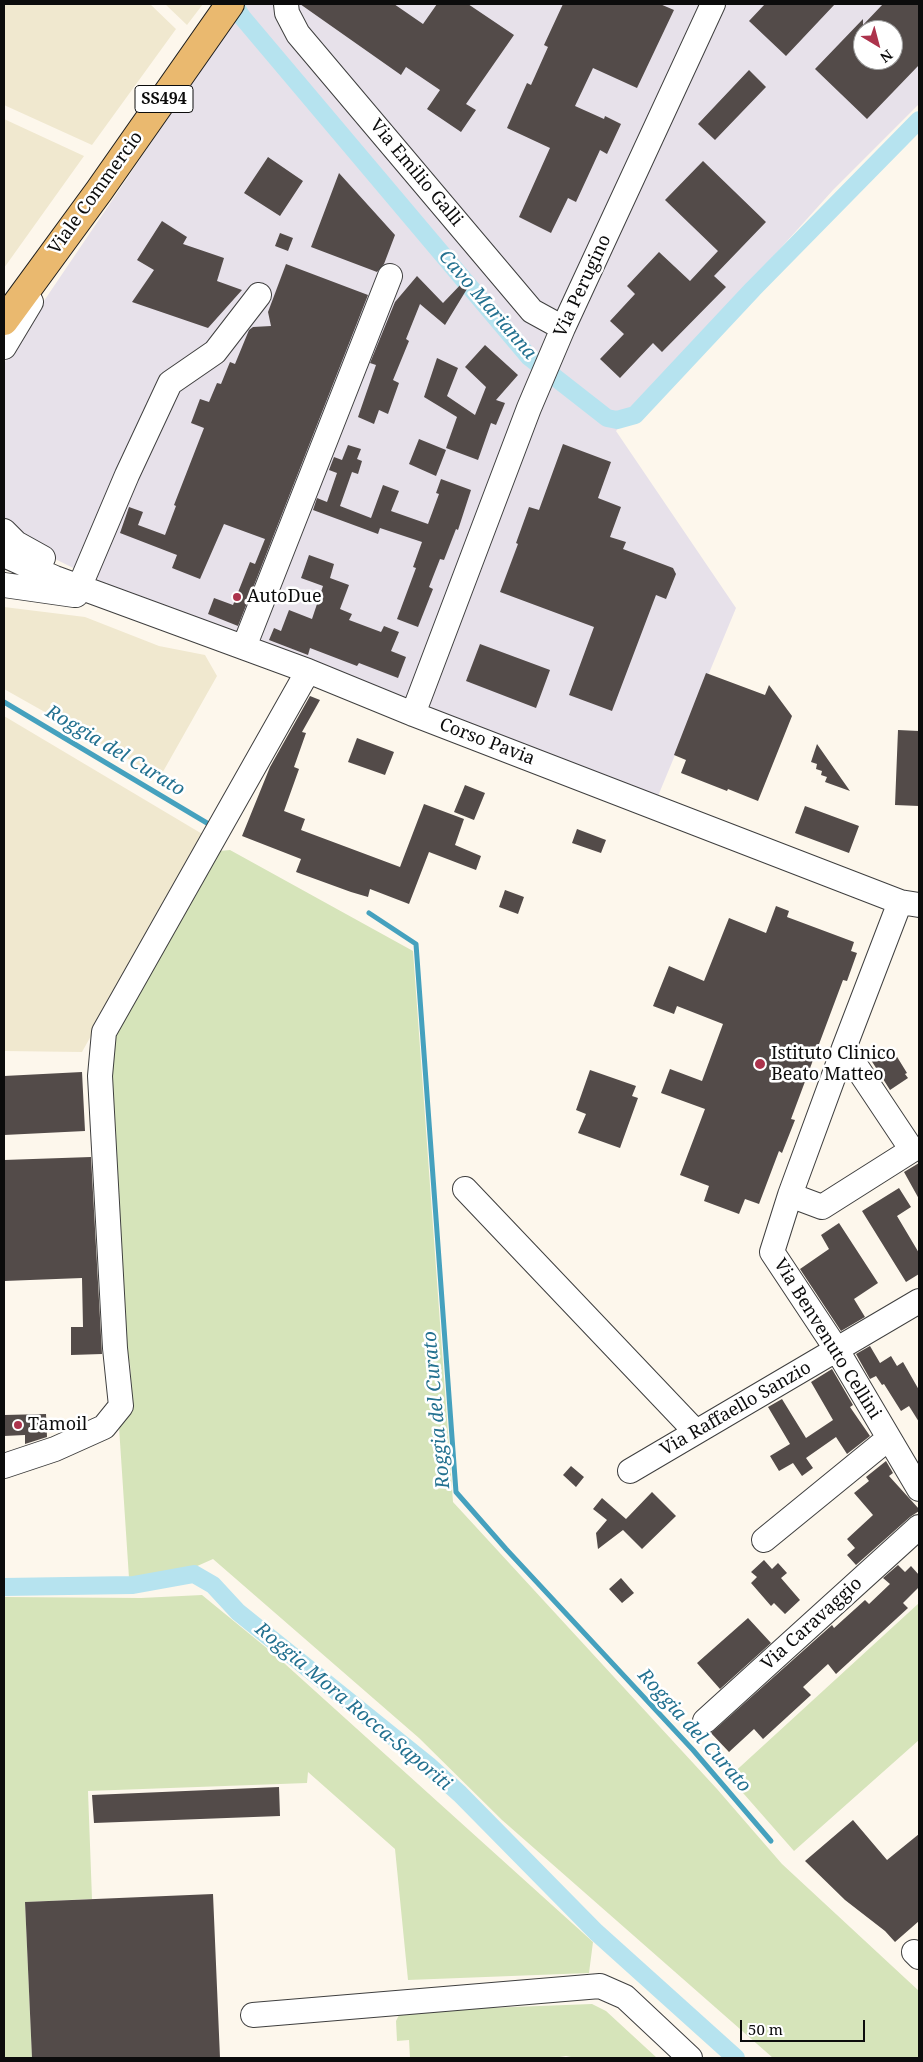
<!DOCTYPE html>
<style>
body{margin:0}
#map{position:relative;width:923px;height:2062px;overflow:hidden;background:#fdf7ec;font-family:"Noto Serif",serif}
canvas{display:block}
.frame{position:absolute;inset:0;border:5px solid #0c0c0c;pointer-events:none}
.north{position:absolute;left:853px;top:20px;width:50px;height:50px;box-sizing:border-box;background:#fff;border:1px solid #9e9e9e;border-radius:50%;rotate:143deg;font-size:14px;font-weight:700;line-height:20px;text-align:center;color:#0c0c0c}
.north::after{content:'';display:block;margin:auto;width:18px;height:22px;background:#ac334c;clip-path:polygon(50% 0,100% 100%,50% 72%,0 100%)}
.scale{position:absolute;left:740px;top:2020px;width:125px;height:22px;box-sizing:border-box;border:2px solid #0c0c0c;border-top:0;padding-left:6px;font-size:15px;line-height:18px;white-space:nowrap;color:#0c0c0c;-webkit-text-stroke:4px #fff;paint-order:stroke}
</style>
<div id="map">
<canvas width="923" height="2062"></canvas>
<div class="frame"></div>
<div class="north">N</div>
<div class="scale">50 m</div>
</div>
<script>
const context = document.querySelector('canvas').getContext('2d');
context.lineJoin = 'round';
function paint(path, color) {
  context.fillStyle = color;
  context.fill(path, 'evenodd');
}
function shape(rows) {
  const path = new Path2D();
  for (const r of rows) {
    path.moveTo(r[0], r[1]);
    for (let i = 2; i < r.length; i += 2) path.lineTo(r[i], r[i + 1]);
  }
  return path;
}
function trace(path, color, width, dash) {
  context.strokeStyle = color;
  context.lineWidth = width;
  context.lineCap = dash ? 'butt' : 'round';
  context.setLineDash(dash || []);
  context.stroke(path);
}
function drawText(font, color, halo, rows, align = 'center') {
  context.font = font + ' "Noto Serif",serif';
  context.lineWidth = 5;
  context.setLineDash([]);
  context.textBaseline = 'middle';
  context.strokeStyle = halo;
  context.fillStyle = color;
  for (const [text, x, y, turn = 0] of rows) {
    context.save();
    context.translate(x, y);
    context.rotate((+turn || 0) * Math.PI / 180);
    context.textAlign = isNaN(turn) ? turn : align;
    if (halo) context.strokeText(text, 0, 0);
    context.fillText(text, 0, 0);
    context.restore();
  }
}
const industrial = shape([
 [245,4,919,4,919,104,833,190,616,431,736,608,658,796,102,582,55,559,4,521,4,365,8,354],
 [863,30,893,30,893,60,863,60]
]);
const farmland = shape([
 [4,4,150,4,176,29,92,145,4,105],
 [165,4,203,4,187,25],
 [4,119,84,156,4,268],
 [4,607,85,617,159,646,205,655,217,676,160,777,4,689],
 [4,716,209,838,135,957,82,1052,4,1051]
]);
const green = shape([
 [230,850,413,951,453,1502,717,1789,782,1864,919,1991,919,2058,773,2058,502,1820,419,1738,213,1559,195,1567,129,1578,119,1427,127,1415,132,1393,130,1364,124,1343,109,1072,118,1022,220,851],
 [202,1595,274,1654,593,1942,589,1973,408,1980,395,1849,308,1772,307,1783,88,1791,92,1899,25,1902,32,2058,4,2058,4,1597,141,1598],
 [919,1603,919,1740,794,1851,729,1777],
 [592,2004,606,2011,657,2058,576,2058,566,2056,553,2058,410,2058,409,2040,397,2041,396,2021,400,2013,409,2011]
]);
const stream = shape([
 [4,702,212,826],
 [369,913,416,944,456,1492,506,1549,693,1750,771,1841]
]);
const canal = shape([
 [234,4,242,17,529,357,607,418,617,420,635,415,753,289,919,120],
 [4,1587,133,1585,194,1574,213,1585,238,1612,428,1765,460,1794,596,1932,736,2058]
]);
const building = shape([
 [300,4,394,4,423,24,437,4,468,4,514,35,466,104,476,110,461,132,427,109,440,90,406,67,401,75],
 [563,4,660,4,674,10,637,88,593,68,575,106,604,119,605,116,621,124,607,154,600,150,576,202,568,198,551,233,519,217,550,148,507,128,527,83,531,85,548,47,544,45],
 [765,4,835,4,786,56,749,21],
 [883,4,919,4,919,65,867,119,815,69,863,19,863,25],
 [863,30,893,30,893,60,863,60],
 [749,70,766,87,715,140,698,124],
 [268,157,303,181,280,216,244,193],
 [703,161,766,222,714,276,726,287,662,352,653,343,620,378,600,359,624,334,610,321,635,294,627,286,659,252,690,281,718,251,665,200],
 [339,173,395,235,384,264,377,272,311,247],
 [162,221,187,237,183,244,224,258,217,281,242,290,208,328,132,302,154,270,137,260],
 [280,233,293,238,288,251,275,246],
 [286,264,368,295,238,626,208,614,214,598,233,605,250,562,255,564,265,539,224,524,200,579,172,568,177,555,120,533,129,507,143,512,138,525,165,535,176,506,174,505,204,428,191,423,200,399,209,402,217,383,221,384,230,362,235,364,249,330,253,327,271,326,268,312],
 [417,276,443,303,465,280,470,284,445,325,420,304,406,339,409,341,393,380,399,383,388,414,379,410,374,424,358,417,376,365,370,363,395,302],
 [485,345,518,375,496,400,505,403,496,425,491,423,478,460,446,448,457,417,424,397,437,358,458,368,447,396,475,415,486,387,465,367],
 [419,439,446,450,436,476,409,464],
 [563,444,611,462,598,498,621,507,610,537,626,542,623,549,673,568,676,574,666,599,656,595,612,711,569,695,594,627,500,592,518,544,516,543,529,507,539,510],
 [348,445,361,449,357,459,362,461,358,474,352,472,340,506,371,518,383,485,399,491,391,511,428,524,439,494,436,493,441,479,471,490,458,530,456,529,444,560,440,559,429,587,433,589,418,627,397,619,416,568,413,567,422,542,380,528,378,534,313,510,317,498,327,502,337,473,329,470,334,457,342,460],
 [309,555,334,564,330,578,349,585,340,609,352,614,349,620,381,632,384,626,399,632,391,651,406,657,398,678,359,663,357,666,310,648,308,655,269,640,274,628,281,631,289,610,312,619,323,586,301,578],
 [480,644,550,670,536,708,466,681],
 [706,673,765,695,769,685,792,716,758,801,728,789,727,791,681,773,686,760,674,755],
 [310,696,320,700,302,732,306,733,294,767,299,769,284,811,305,819,301,830,400,867,424,804,464,819,455,845,481,856,476,870,429,852,409,904,370,889,368,897,351,892,296,872,301,859,242,836,270,767],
 [898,730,919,731,919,806,895,805],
 [357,738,394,752,385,775,348,762],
 [817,744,831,764,850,791,825,782,827,777,821,775,822,771,816,769,817,764,811,762],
 [465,785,485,793,474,820,454,812],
 [805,806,859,826,849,853,795,833],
 [577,829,606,840,601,853,572,843],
 [505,890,524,897,518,914,499,907],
 [776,906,789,911,787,917,854,942,851,951,857,953,847,981,843,980,791,1119,795,1120,782,1153,779,1151,759,1204,745,1199,739,1214,704,1201,709,1186,680,1175,705,1109,661,1093,670,1069,702,1081,723,1024,677,1006,674,1014,653,1006,669,966,704,981,729,918,766,933],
 [891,1047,907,1073,905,1074,908,1078,890,1090,871,1060],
 [590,1070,636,1086,632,1096,638,1098,620,1148,578,1133,586,1114,576,1110],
 [82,1072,85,1131,4,1135,4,1076],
 [91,1157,102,1354,71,1355,71,1327,83,1327,82,1278,4,1281,4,1160],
 [919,1163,919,1199,904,1172],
 [899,1188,911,1207,897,1216,919,1253,919,1274,906,1282,862,1211],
 [839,1223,878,1283,854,1299,865,1317,841,1331,800,1269,829,1249,821,1235],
 [870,1346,880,1363,891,1356,897,1366,903,1362,919,1390,919,1422,909,1406,901,1411,884,1384,882,1385,876,1376,870,1379,856,1354],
 [832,1369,853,1405,850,1407,870,1436,847,1454,836,1437,806,1458,813,1468,802,1476,793,1463,779,1471,770,1456,790,1444,768,1407,782,1399,806,1438,833,1420,811,1382],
 [46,1414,47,1437,25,1444,25,1435,4,1436,4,1415],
 [886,1461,893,1473,889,1476,919,1509,919,1511,910,1517,856,1565,847,1555,855,1548,847,1539,873,1515,854,1493,869,1481,866,1477],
 [571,1466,584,1477,576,1487,563,1475],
 [652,1492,676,1516,642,1549,623,1530,598,1549,596,1533,607,1520,593,1509,602,1498,626,1519],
 [764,1560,772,1569,778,1563,787,1573,781,1578,800,1600,785,1614,774,1603,771,1606,751,1583,757,1577,751,1572],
 [898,1565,905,1572,911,1566,919,1575,919,1587,903,1603,908,1608,836,1674,828,1664,803,1687,811,1695,763,1739,754,1729,729,1752,711,1733,832,1625,834,1628,865,1600,869,1604,890,1584,883,1578],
 [621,1578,634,1593,622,1603,609,1589],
 [748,1618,771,1643,720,1689,697,1663],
 [279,1787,280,1816,94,1823,92,1795],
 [853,1820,887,1860,919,1834,919,1921,895,1942,885,1931,845,1900,805,1861],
 [213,1894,220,2058,32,2058,25,1902]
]);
const minor = shape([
 [286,4,287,13,298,34,532,311,563,328],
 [4,347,31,302],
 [4,531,16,543,43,558],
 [4,555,55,578,308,671,413,714,900,902,919,905],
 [4,585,74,595],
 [76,595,127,475,170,383,215,352,259,295],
 [244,647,390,276],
 [413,714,529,408,563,328,713,4],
 [900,902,844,1048,790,1195,772,1252,837,1350,919,1489],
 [465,1189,696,1432],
 [790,1195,822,1207,912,1150,844,1048],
 [4,1466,55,1449,104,1427,121,1406,115,1348,100,1076,104,1032,308,671],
 [630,1471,919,1301],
 [764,1540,889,1438],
 [705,1721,919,1527],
 [914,1952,919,1957],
 [253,2015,600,1986,625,1997,690,2058]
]);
const major = shape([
 [4,321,99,191,230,4]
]);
const markers = [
 [237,597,5,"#ac334c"],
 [760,1064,6,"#ac334c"],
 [18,1425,5,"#ac334c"]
];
const shields = [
 [164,99,58]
];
const shieldNames = [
 ["SS494",164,99]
];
const streetNames = [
 ["Via Emilio Galli",416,173,50],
 ["Viale Commercio",96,193,-54],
 ["Via Perugino",583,286,-65],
 ["Corso Pavia",487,742,21],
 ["Via Benvenuto Cellini",827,1339,58],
 ["Via Raffaello Sanzio",736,1409,-30],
 ["Via Caravaggio",812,1624,-42]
];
const poiNames = [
 ["AutoDue",247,597],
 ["Istituto Clinico",771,1054],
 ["Beato Matteo",771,1075],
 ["Tamoil",28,1425]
];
const waterNames = [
 ["Cavo Marianna",487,305,49],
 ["Roggia del Curato",115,751,31],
 ["Roggia del Curato",437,1410,-95],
 ["Roggia Mora Rocca-Saporiti",353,1707,40],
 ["Roggia del Curato",694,1731,48]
];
paint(industrial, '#e7e1ea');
paint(farmland, '#f0e8cf');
paint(green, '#d6e4ba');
trace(stream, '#45a1be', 5);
trace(canal, '#b6e3ef', 18);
paint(building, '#534b49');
trace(minor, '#3f3f3f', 26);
trace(major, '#1d1d1d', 30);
trace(minor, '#fff', 24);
trace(major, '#eab96f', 28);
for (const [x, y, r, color] of markers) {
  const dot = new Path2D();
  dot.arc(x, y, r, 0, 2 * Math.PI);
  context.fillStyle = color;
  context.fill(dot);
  trace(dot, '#fff', 2);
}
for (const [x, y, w] of shields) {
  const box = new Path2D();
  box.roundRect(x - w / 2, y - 13.5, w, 27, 4);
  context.fillStyle = '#fff';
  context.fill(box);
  trace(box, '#0c0c0c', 1);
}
drawText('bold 16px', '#0c0c0c', null, shieldNames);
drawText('18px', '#0c0c0c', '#fff', streetNames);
drawText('18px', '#0c0c0c', '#fff', poiNames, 'left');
drawText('italic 19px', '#237190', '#fff', waterNames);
</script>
